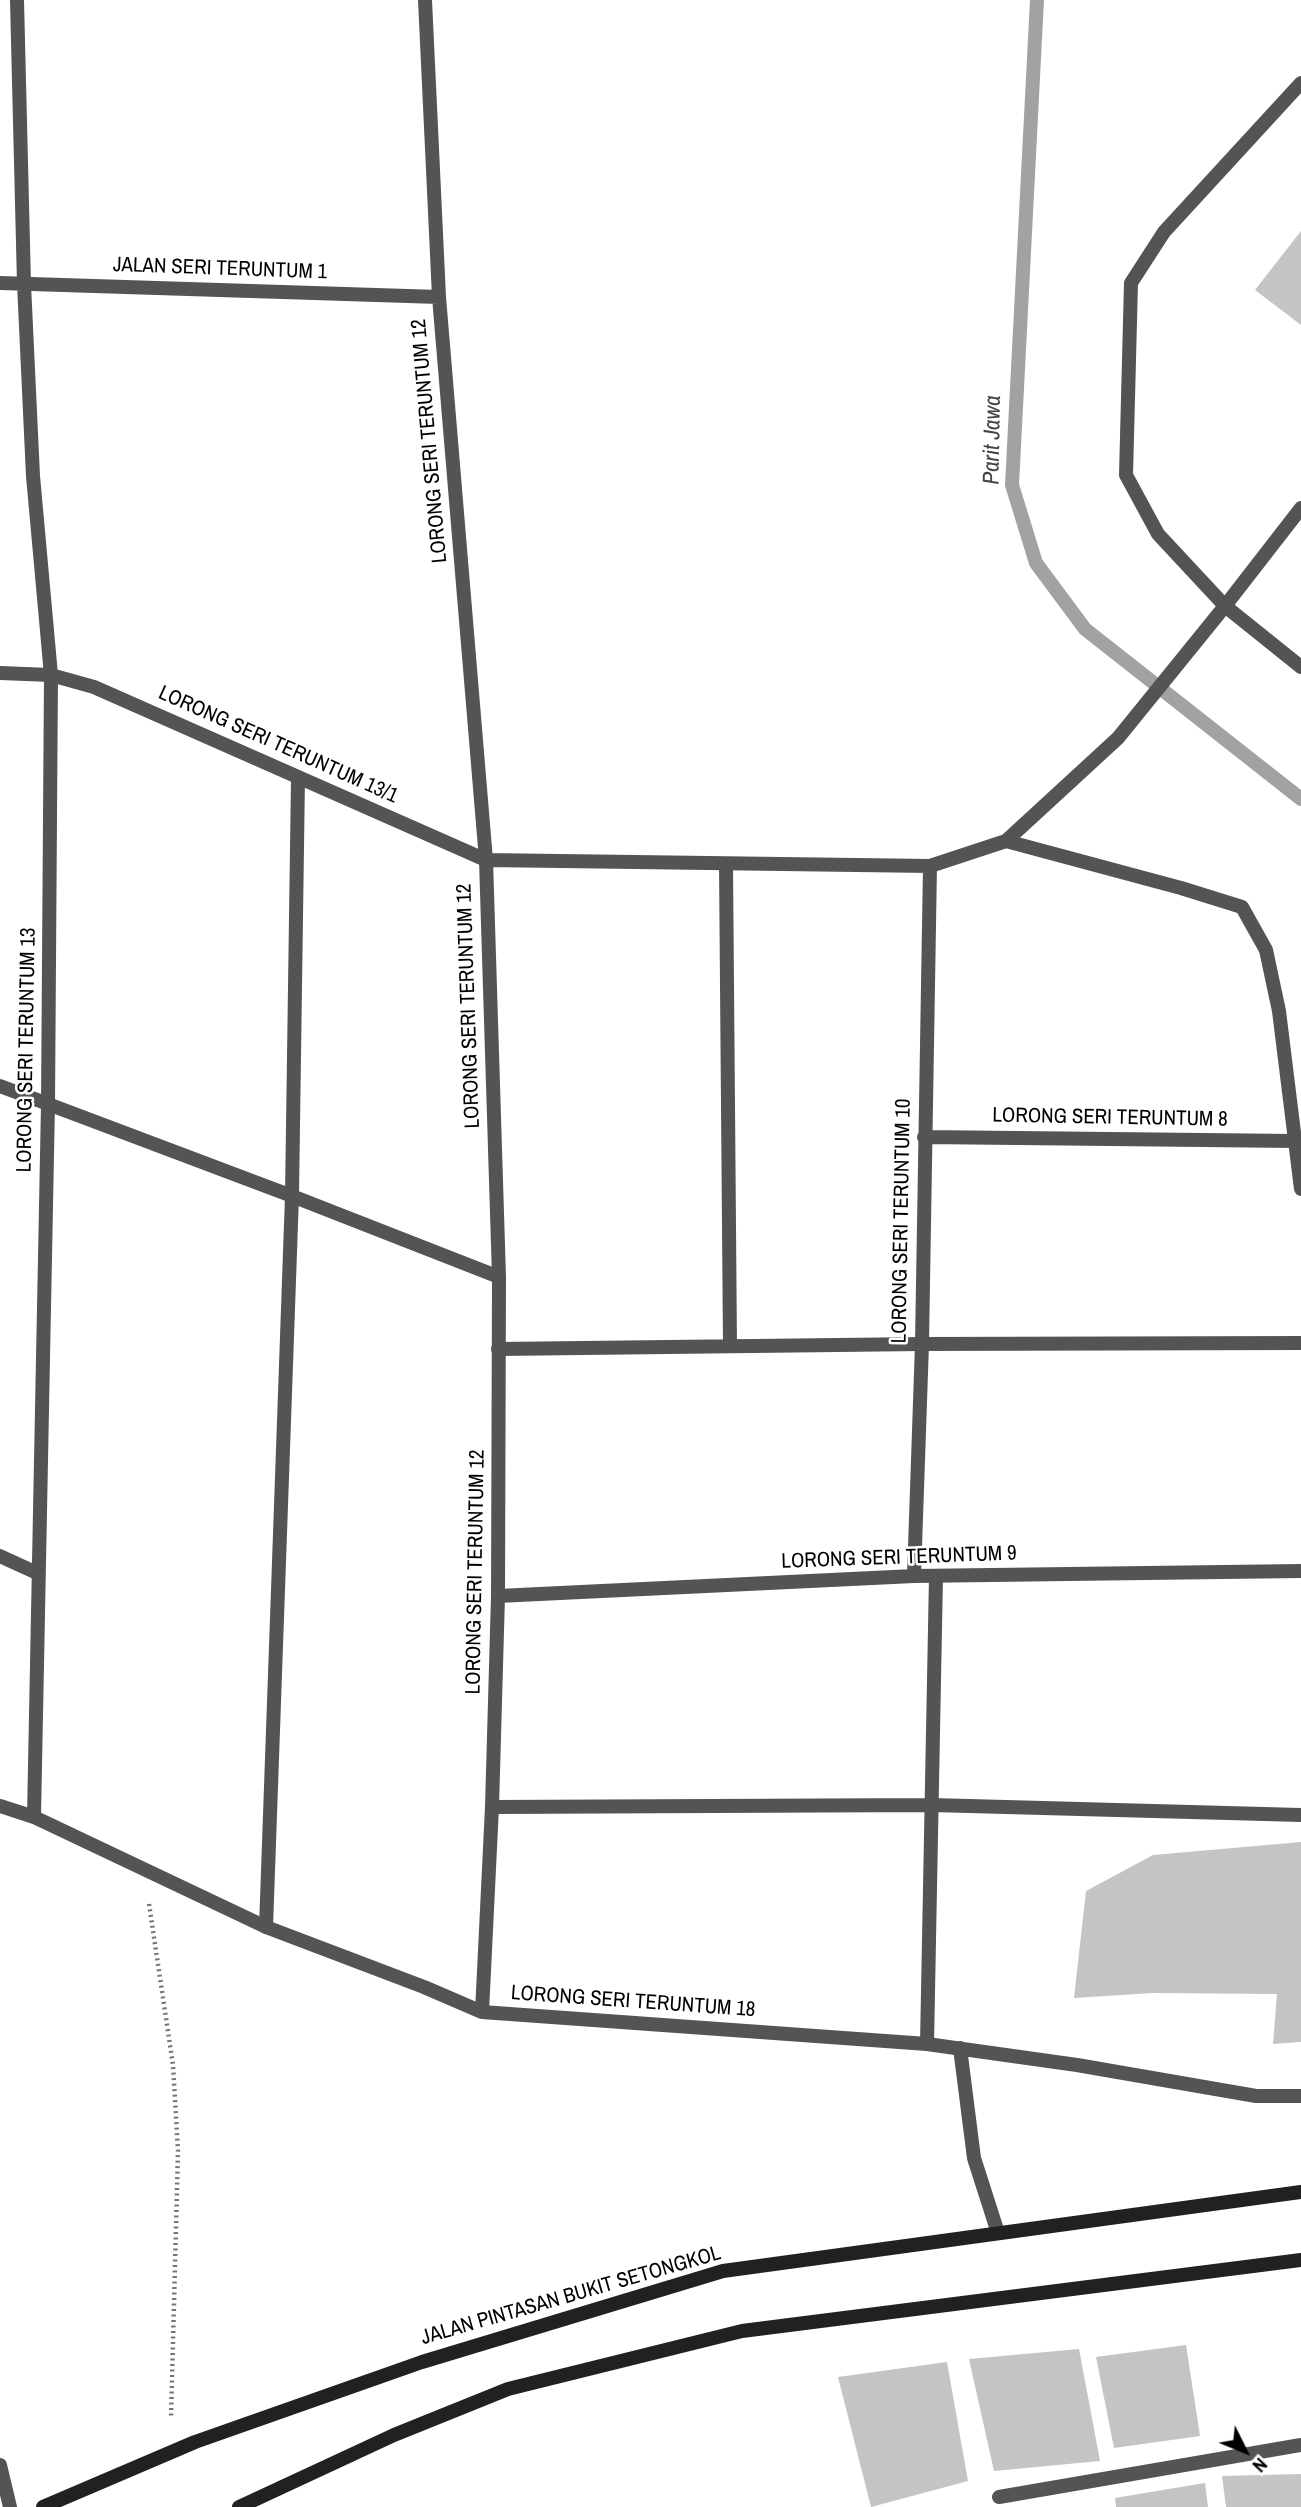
<!DOCTYPE html>
<style>
body{margin:0}
#map{position:relative;width:1301px;height:2507px;overflow:hidden;background:#fff;font-family:"Archivo Narrow",sans-serif}
canvas{display:block}
.north{position:absolute;left:1210px;top:2416px;width:70px;height:70px;-webkit-text-stroke:5px #fff;paint-order:stroke;rotate:133deg;font-size:19px;font-weight:700;line-height:28px;text-align:center;color:#000}
.north::after{content:'';display:block;margin:auto;width:24px;height:32px;background:#000;clip-path:polygon(50% 0,100% 100%,50% 72%,0 100%)}
</style>
<div id="map">
<canvas width="1301" height="2507"></canvas>
<div class="north">N</div>
</div>
<script>
const context = document.querySelector('canvas').getContext('2d');
context.lineJoin = 'round';
function shape(rows) {
  const path = new Path2D();
  for (const r of rows) {
    path.moveTo(r[0], r[1]);
    for (let i = 2; i < r.length; i += 2) path.lineTo(r[i], r[i + 1]);
  }
  return path;
}
function trace(path, color, width, dash) {
  context.strokeStyle = color;
  context.lineWidth = width;
  context.lineCap = dash ? 'butt' : 'round';
  context.setLineDash(dash || []);
  context.stroke(path);
}
function paint(path, color) {
  context.fillStyle = color;
  context.fill(path, 'evenodd');
}
function drawText(font, color, halo, rows, align = 'center') {
  context.font = font + ' "Archivo Narrow",sans-serif';
  context.lineWidth = 5;
  context.setLineDash([]);
  context.textBaseline = 'middle';
  context.strokeStyle = halo;
  context.fillStyle = color;
  for (const [text, x, y, turn = 0] of rows) {
    context.save();
    context.translate(x, y);
    context.rotate((+turn || 0) * Math.PI / 180);
    context.textAlign = isNaN(turn) ? turn : align;
    if (halo) context.strokeText(text, 0, 0);
    context.fillText(text, 0, 0);
    context.restore();
  }
}
const stream = shape([
 [1037,0,1012,485,1036,563,1085,629,1301,799]
]);
const building = shape([
 [1301,231,1301,325,1255,290],
 [1301,1842,1301,2042,1273,2044,1277,1994,1153,1993,1074,1998,1086,1891,1153,1855],
 [1186,2345,1200,2436,1114,2448,1096,2357],
 [1079,2349,1100,2461,994,2471,969,2359],
 [947,2362,968,2481,871,2507,838,2377],
 [1301,2474,1301,2507,1226,2507,1222,2476],
 [1205,2483,1208,2507,1116,2507,1115,2498]
]);
const path = shape([
 [149,1904,173,2065,178,2151,171,2418]
]);
const lane = shape([
 [17,0,24,284],
 [1225,606,1301,508],
 [726,864,730,1346],
 [48,1104,292,1196,499,1277],
 [498,1349,922,1344,1301,1343],
 [0,1556,37,1573],
 [492,1807,932,1805,1301,1815],
 [266,1927,292,1196,298,778],
 [927,2044,936,1576],
 [0,2465,10,2507],
 [999,2497,1301,2445]
]);
const street = shape([
 [425,0,439,297,486,860,499,1277,498,1596,492,1807,482,2012],
 [1301,83,1164,232,1131,283,1126,475,1158,534,1225,606,1301,667],
 [0,283,439,297],
 [24,284,33,476,51,675,48,1104,34,1817],
 [0,673,51,675,94,687,486,860,930,866,1006,841,1118,738,1225,606],
 [1006,841,1181,888,1242,907,1266,950,1279,1011,1301,1189],
 [0,1086,48,1104],
 [924,1137,1295,1141],
 [914,1576,922,1344,930,866],
 [498,1596,914,1576,1301,1571],
 [0,1806,34,1817,266,1927,424,1987,482,2012,927,2044,1077,2065,1256,2096,1301,2096],
 [960,2048,974,2158,998,2233]
]);
const secondary = shape([
 [43,2507,195,2442,422,2362,723,2271,1301,2192],
 [239,2507,394,2435,508,2389,742,2331,1301,2260]
]);
const streetNames = [
 ["JALAN SERI TERUNTUM 1",220,269,2],
 ["LORONG SERI TERUNTUM 12",430,441,-95],
 ["LORONG SERI TERUNTUM 13/1",278,745,24],
 ["LORONG SERI TERUNTUM 12",469,1006,-92],
 ["LORONG SERI TERUNTUM 13",27,1050,-89],
 ["LORONG SERI TERUNTUM 8",1110,1118,1],
 ["LORONG SERI TERUNTUM 10",902,1221,-89],
 ["LORONG SERI TERUNTUM 9",899,1558,-2],
 ["LORONG SERI TERUNTUM 12",476,1572,-89],
 ["LORONG SERI TERUNTUM 18",633,2002,4],
 ["JALAN PINTASAN BUKIT SETONGKOL",571,2296,-16]
];
const waterNames = [
 ["Parit Jawa",993,440,-89]
];
trace(stream, '#a2a2a2', 14);
paint(building, '#c4c4c4');
trace(path, '#767676', 4.5, [2, 3.5]);
trace(lane, '#545454', 14);
trace(street, '#545454', 14);
trace(secondary, '#212121', 14);
drawText('21px', '#000', '#fff', streetNames);
drawText('italic 23px', '#434343', '#fff', waterNames);
</script>
